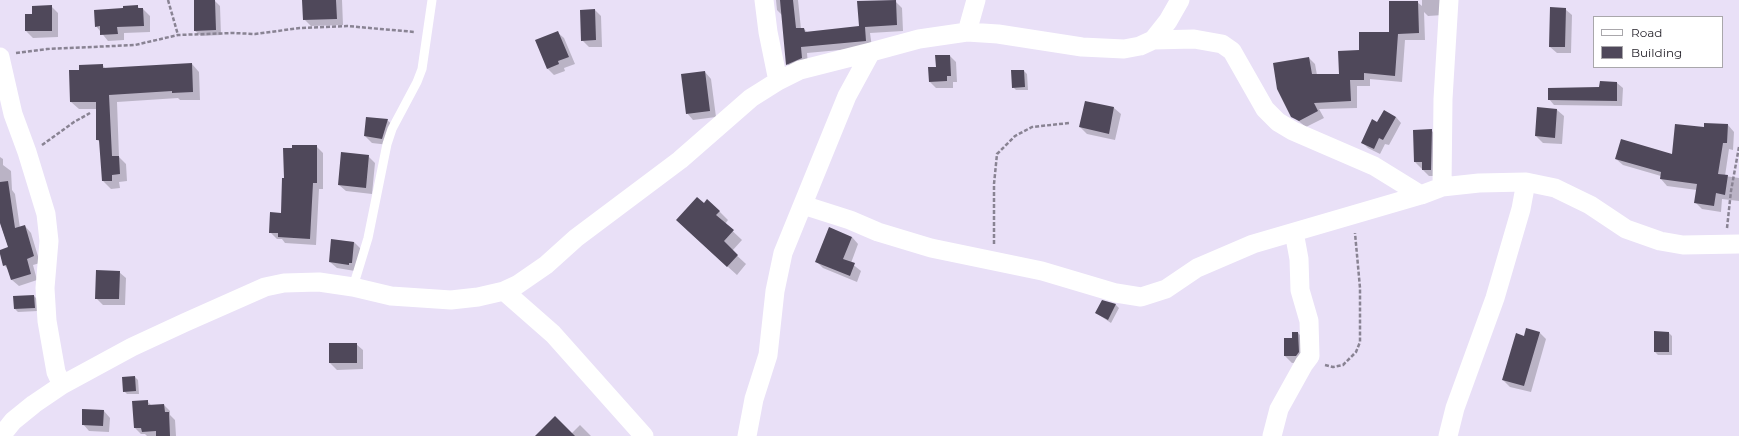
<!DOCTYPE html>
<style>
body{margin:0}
#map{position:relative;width:1739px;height:436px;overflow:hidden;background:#e9e0f7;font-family:Montserrat,sans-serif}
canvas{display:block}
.legend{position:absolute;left:1593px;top:16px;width:130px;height:52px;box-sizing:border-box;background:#fff;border:1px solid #a9a7ab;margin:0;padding:5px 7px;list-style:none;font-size:12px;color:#27242c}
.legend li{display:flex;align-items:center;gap:8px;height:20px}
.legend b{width:20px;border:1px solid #a9a7ab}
</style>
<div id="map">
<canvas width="1739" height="436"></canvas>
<ul class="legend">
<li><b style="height:5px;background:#fff"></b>Road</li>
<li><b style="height:11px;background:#4f485a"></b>Building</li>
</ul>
</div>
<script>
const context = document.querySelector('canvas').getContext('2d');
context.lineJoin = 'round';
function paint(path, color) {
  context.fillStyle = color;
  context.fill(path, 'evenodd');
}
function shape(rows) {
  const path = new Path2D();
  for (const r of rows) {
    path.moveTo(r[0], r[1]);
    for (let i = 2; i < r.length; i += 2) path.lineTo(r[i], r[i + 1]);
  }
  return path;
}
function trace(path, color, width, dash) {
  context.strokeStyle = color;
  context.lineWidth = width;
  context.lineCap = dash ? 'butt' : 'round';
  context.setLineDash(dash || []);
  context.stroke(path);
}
const shadow = shape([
 [304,0,342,0,343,25,311,26,304,19],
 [776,0,798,0,801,29,804,29,808,33,860,27,895,1,902,8,903,31,870,33,872,47,807,53,808,65,793,71,787,64,782,15,777,10],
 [1422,0,1443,0,1443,15,1428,16,1424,12,1425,40,1405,40,1402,82,1370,79,1370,86,1357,86,1357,108,1319,109,1324,118,1306,127,1292,116,1309,58,1315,64,1317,75,1340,74,1360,51,1390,33,1417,2,1422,6],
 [195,1,215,1,220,6,221,35,201,36,195,31],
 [51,6,58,13,58,37,33,38,26,31,33,15],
 [137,6,140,9,143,9,150,16,150,32,124,33,124,40,108,41,96,26,124,9],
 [1565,9,1572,15,1571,53,1557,53,1550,47],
 [595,10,601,16,602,47,589,47,582,40],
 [557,32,564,38,575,64,564,68,565,71,554,75,548,69,536,41],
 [950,56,956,62,957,82,953,82,953,88,936,88,930,82,937,68],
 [192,64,199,72,200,100,180,100,178,98,117,102,119,157,126,164,127,181,119,182,120,188,111,189,103,181,100,142,97,140,97,109,79,109,71,102,80,71,102,65,106,69],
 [1024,71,1027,74,1028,90,1016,90,1013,87],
 [705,72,711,79,716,117,693,120,687,113],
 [1617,83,1623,88,1622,106,1554,105,1549,99,1600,88],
 [1086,102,1114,108,1121,114,1115,140,1087,134,1080,127],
 [1538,108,1557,110,1564,116,1562,144,1543,143,1536,136],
 [1396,117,1401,123,1389,145,1385,144,1380,154,1368,148,1362,142,1378,123],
 [387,120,394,126,389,145,372,143,365,136],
 [1728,125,1734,132,1733,150,1729,149,1725,176,1739,178,1739,201,1722,199,1721,212,1702,209,1695,202,1697,190,1667,186,1661,179,1661,176,1623,165,1616,159,1673,155,1705,128],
 [1431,130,1438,137,1437,176,1429,176,1415,162],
 [316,146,323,153,323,189,319,189,316,245,285,243,282,239,277,239,270,232,282,214],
 [368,156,375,163,372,194,346,191,339,185],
 [0,157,3,159,3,165,11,171,12,190,15,194,20,228,25,226,31,233,40,263,33,265,37,280,19,286,12,280,9,270,4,265,9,248,0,223],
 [719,211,728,220,725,224,742,240,732,251,746,264,737,275,686,229],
 [852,237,858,244,851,263,861,271,857,282,823,268,816,261],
 [332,240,354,242,361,249,355,271,337,268,330,262],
 [119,272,126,278,125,305,103,305,96,298],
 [34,296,37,299,38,311,18,312,15,309],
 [1103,302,1116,305,1119,308,1111,323,1096,313],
 [1539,332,1546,339,1531,392,1510,387,1503,380],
 [1298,333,1305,340,1303,362,1292,363,1285,356,1285,339,1293,339],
 [1669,333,1672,336,1672,355,1658,355,1655,352],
 [330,344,356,344,363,350,363,369,337,370,330,363],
 [135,377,138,380,139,394,127,394,124,391],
 [147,401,152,406,164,405,170,411,170,415,175,420,176,436,147,436,145,434,141,434,135,428],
 [104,411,110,418,109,432,89,431,83,424],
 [580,425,591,436,536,436,571,434]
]);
const building = shape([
 [194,0,215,0,216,30,194,31],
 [302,0,336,0,337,19,303,20],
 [780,0,793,0,796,28,804,28,805,32,859,26,857,1,896,0,897,25,865,27,866,41,801,47,802,58,786,65],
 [1389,1,1418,1,1419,33,1398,34,1395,76,1364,73,1364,80,1350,80,1351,101,1314,103,1318,111,1299,121,1291,117,1277,89,1273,63,1309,57,1312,74,1339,74,1338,51,1359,50,1359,32,1389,32],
 [52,5,52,31,25,31,25,14,32,14,32,6],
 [138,5,138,8,143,8,144,26,117,27,118,34,100,35,100,26,95,27,94,10,123,8,123,6],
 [1550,7,1566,8,1565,47,1549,47],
 [595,9,596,40,581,41,580,10],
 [558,31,569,57,558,61,559,64,547,69,535,40],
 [935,55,950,55,951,76,947,76,947,81,929,82,928,67,936,67],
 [192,63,193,92,172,93,172,91,109,95,112,156,119,156,120,174,112,175,112,181,102,181,99,140,96,140,96,102,70,102,69,70,79,70,79,65,103,64,103,68],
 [1011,70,1024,70,1025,87,1012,88],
 [705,71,710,111,686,114,681,74],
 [1600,81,1617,82,1617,101,1548,100,1548,88,1599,87],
 [1085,101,1114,107,1109,134,1079,127],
 [1537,107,1557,109,1555,138,1535,136],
 [1384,110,1396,117,1383,140,1379,138,1374,149,1361,143,1372,119,1377,122],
 [366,117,388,119,382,139,364,136],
 [1704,123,1728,124,1727,143,1723,143,1718,174,1728,175,1725,195,1716,193,1714,206,1694,203,1697,184,1660,179,1661,172,1615,159,1621,139,1672,154,1675,124,1704,127],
 [1432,129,1431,170,1422,170,1422,162,1414,162,1413,130],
 [292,145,317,145,317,183,313,183,310,239,278,237,278,233,269,233,270,212,281,213,282,178,284,178,283,148,292,148],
 [341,152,369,155,366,188,338,185],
 [8,181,15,228,25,225,34,256,27,259,31,274,11,280,6,265,3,266,0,254,0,250,8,247,0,223,0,182],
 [697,197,704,203,707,199,720,211,716,215,734,230,724,241,738,255,727,267,676,220],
 [829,227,852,237,843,259,855,263,850,276,815,262],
 [331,239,354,242,352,263,349,263,349,265,329,262],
 [96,270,120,271,119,299,95,299],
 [34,295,35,308,14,309,13,296],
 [1102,300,1116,304,1108,320,1095,313],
 [1526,328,1540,332,1524,386,1502,380,1516,333,1524,336],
 [1654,331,1669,332,1669,352,1654,352],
 [1292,332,1298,332,1299,352,1296,356,1284,356,1284,338,1292,338],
 [329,343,357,343,357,363,329,363],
 [135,376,136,391,123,392,122,377],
 [148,400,148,405,164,404,165,412,169,412,170,436,156,436,156,431,142,432,141,428,134,428,132,401],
 [82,409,104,410,103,426,82,425],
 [555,416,575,436,535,436]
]);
const path = shape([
 [168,0,178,35],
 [16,53,47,49,135,45,178,35,233,33,255,34,300,28,347,26,415,32],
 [42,145,74,122,90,113],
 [1727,228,1731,191,1739,147],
 [994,244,994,184,997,154,1015,136,1032,127,1069,123],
 [1325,365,1333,367,1343,365,1356,352,1360,342,1360,288,1355,233]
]);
const service = shape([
 [353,287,368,238,387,144,392,129,417,82,422,69,432,0]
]);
const minor = shape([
 [764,0,768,32,778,81],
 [967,32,976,0],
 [1153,40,1194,39,1222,44,1232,51,1265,109,1278,122,1293,131,1374,166,1421,195],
 [0,57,13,114,27,152,46,214,49,241,45,288,47,321,56,372,62,385],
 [1442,187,1443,99,1449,0],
 [803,205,850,220,878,232,931,248,1042,271,1116,293,1141,297,1166,289,1197,268,1253,244,1421,195,1442,187,1479,183,1526,182,1555,188,1590,205,1626,229,1660,241,1683,245,1739,244],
 [504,291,553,334,644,436],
 [1,436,13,421,34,404,62,385,132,347,186,322,265,287,284,283,319,282,353,287,391,296,451,300,478,297,504,291,517,285,546,265,576,238,680,160,751,98,778,81,800,70,871,52],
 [747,436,754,399,768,355,775,291,783,253,847,96,871,52,919,39,967,32,998,34,1082,47,1124,49,1140,46,1153,40,1168,21,1180,0],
 [1272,436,1279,409,1304,364,1310,356,1309,321,1300,290,1299,259,1294,232],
 [1448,436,1455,408,1495,298,1521,209,1526,182]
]);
paint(shadow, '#0003');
paint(building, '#4f485a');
trace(path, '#898393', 2.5, [4, 2]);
trace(service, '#fff', 9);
trace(minor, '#fff', 19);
</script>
